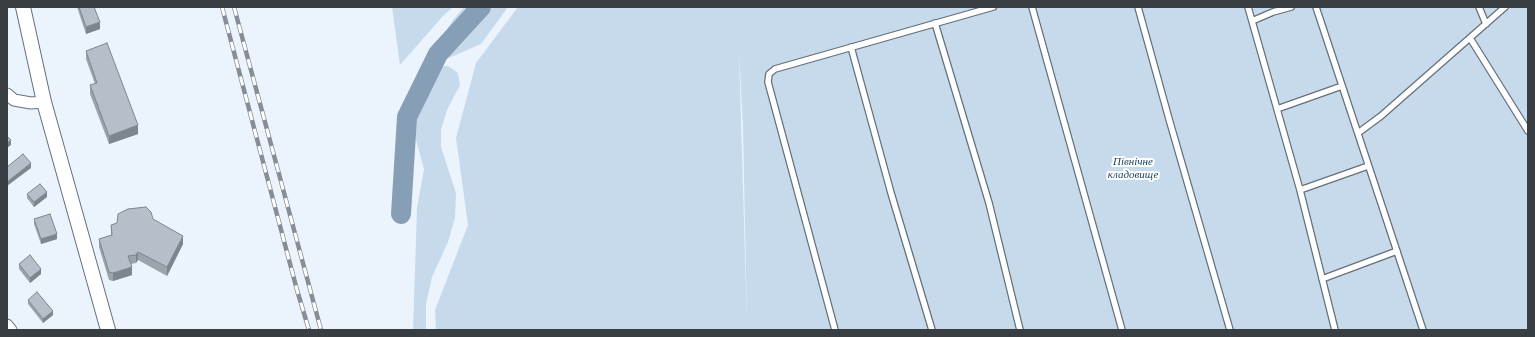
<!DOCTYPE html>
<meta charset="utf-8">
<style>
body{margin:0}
#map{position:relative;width:1535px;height:337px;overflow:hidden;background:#ebf4fd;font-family:"Crimson Pro",serif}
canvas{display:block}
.frame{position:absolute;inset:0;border:8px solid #393e42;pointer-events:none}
</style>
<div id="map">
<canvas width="1535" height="337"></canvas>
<div class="frame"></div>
</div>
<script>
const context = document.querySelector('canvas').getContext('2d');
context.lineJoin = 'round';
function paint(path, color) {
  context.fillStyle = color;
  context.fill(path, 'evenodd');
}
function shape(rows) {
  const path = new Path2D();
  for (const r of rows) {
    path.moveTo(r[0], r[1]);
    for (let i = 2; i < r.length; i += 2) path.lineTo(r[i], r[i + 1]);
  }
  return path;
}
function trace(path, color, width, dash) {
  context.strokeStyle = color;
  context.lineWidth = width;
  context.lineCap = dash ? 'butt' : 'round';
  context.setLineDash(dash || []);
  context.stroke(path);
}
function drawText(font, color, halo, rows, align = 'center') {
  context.font = font + ' "Crimson Pro",serif';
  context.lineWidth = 4;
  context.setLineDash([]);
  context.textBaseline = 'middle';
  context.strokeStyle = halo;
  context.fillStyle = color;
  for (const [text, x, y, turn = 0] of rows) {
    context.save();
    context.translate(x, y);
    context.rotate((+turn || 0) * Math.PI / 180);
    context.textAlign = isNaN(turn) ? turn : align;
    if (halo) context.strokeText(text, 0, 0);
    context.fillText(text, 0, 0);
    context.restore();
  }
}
const green = shape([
 [392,7,453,7,443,16,400,65],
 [464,7,508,7,481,44,449,58,436,47,453,20],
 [518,7,1528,7,1528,330,436,330,435,310,468,225,456,138,476,63],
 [739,51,743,128,747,324],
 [448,66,458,73,460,85,447,110,441,130,441,147,456,193,455,218,448,242,432,277,426,304,426,330,413,330,417,208,424,169,413,129,429,78,436,67]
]);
const river = shape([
 [401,214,407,117,438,54,481,7]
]);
const service = shape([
 [1032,7,1122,330],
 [1138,7,1169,119,1230,330],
 [1248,7,1300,190,1335,330],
 [1316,7,1423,330],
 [1479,7,1486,24],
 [1252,21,1273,12,1291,7],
 [935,23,989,203,1020,330],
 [1470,38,1528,131],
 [851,47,891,193,932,330],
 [1277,109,1342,86],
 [1358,133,1381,116,1505,7],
 [1300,190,1368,166],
 [1322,279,1397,251],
 [835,330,768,82,769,74,775,69,993,7]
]);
const minor = shape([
 [7,94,14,100,31,103,44,102],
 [7,325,11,330]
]);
const tertiary = shape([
 [23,7,44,102,108,330]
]);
const rail = shape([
 [222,7,297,290,309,330],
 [234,7,321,330]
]);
const wall = shape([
 [77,7,94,7,100,29,86,34],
 [86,51,138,134,109,144,90,94,90,85,95,84,86,59],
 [27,194,47,197,34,207,27,198],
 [34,219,57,239,41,244,34,224],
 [153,219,183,244,167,276,138,260,136,263,131,264,132,275,113,281,109,280,99,247,99,239,111,235,111,225],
 [19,264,41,274,30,283,19,269],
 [28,300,53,315,43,323,28,304]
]);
const shadedWall = shape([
 [100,22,100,29,86,34,86,27],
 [138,125,138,134,109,144,109,136],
 [11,140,11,145,7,148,7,143],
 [31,163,31,168,7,186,7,182],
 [47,192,47,197,34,207,34,202],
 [57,234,57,239,41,244,41,239],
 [183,236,183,244,167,276,167,267],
 [138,252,138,260,136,263,136,255],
 [132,267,132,275,113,281,113,273],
 [41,269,41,274,30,283,30,278],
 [53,311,53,315,43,323,43,319]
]);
const building = shape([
 [79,7,94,7,100,22,86,27,79,7],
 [107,43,138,125,109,136,90,85,97,83,86,51,107,43],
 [7,136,11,140,7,143,7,136],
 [23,154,31,163,7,182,7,167,23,154],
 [40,184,47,192,34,202,27,194,40,184],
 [146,207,151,212,153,219,183,236,167,267,138,252,136,255,128,256,132,267,113,273,109,272,99,239,112,235,111,225,117,223,118,214,128,209,146,207],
 [50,214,57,234,41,239,34,219,50,214],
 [30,255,41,269,30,278,19,264,30,255],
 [37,292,53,311,43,319,28,300,37,292]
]);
const parkNames = [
 ["Північне",1133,162],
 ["кладовище",1133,175]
];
paint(green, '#c7daec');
trace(river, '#869fb6', 20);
trace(service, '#667079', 8);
trace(minor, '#667079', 13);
trace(tertiary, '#667079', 16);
trace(service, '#fff', 5.5);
trace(minor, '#fff', 11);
trace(tertiary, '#fff', 14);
trace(rail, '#868d93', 4.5);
trace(rail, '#fff', 3, [9]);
paint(wall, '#9ba4ad');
paint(shadedWall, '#7e868d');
paint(building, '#b4bfc9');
trace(building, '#7e868d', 1);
drawText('italic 11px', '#123c5d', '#fff', parkNames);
</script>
